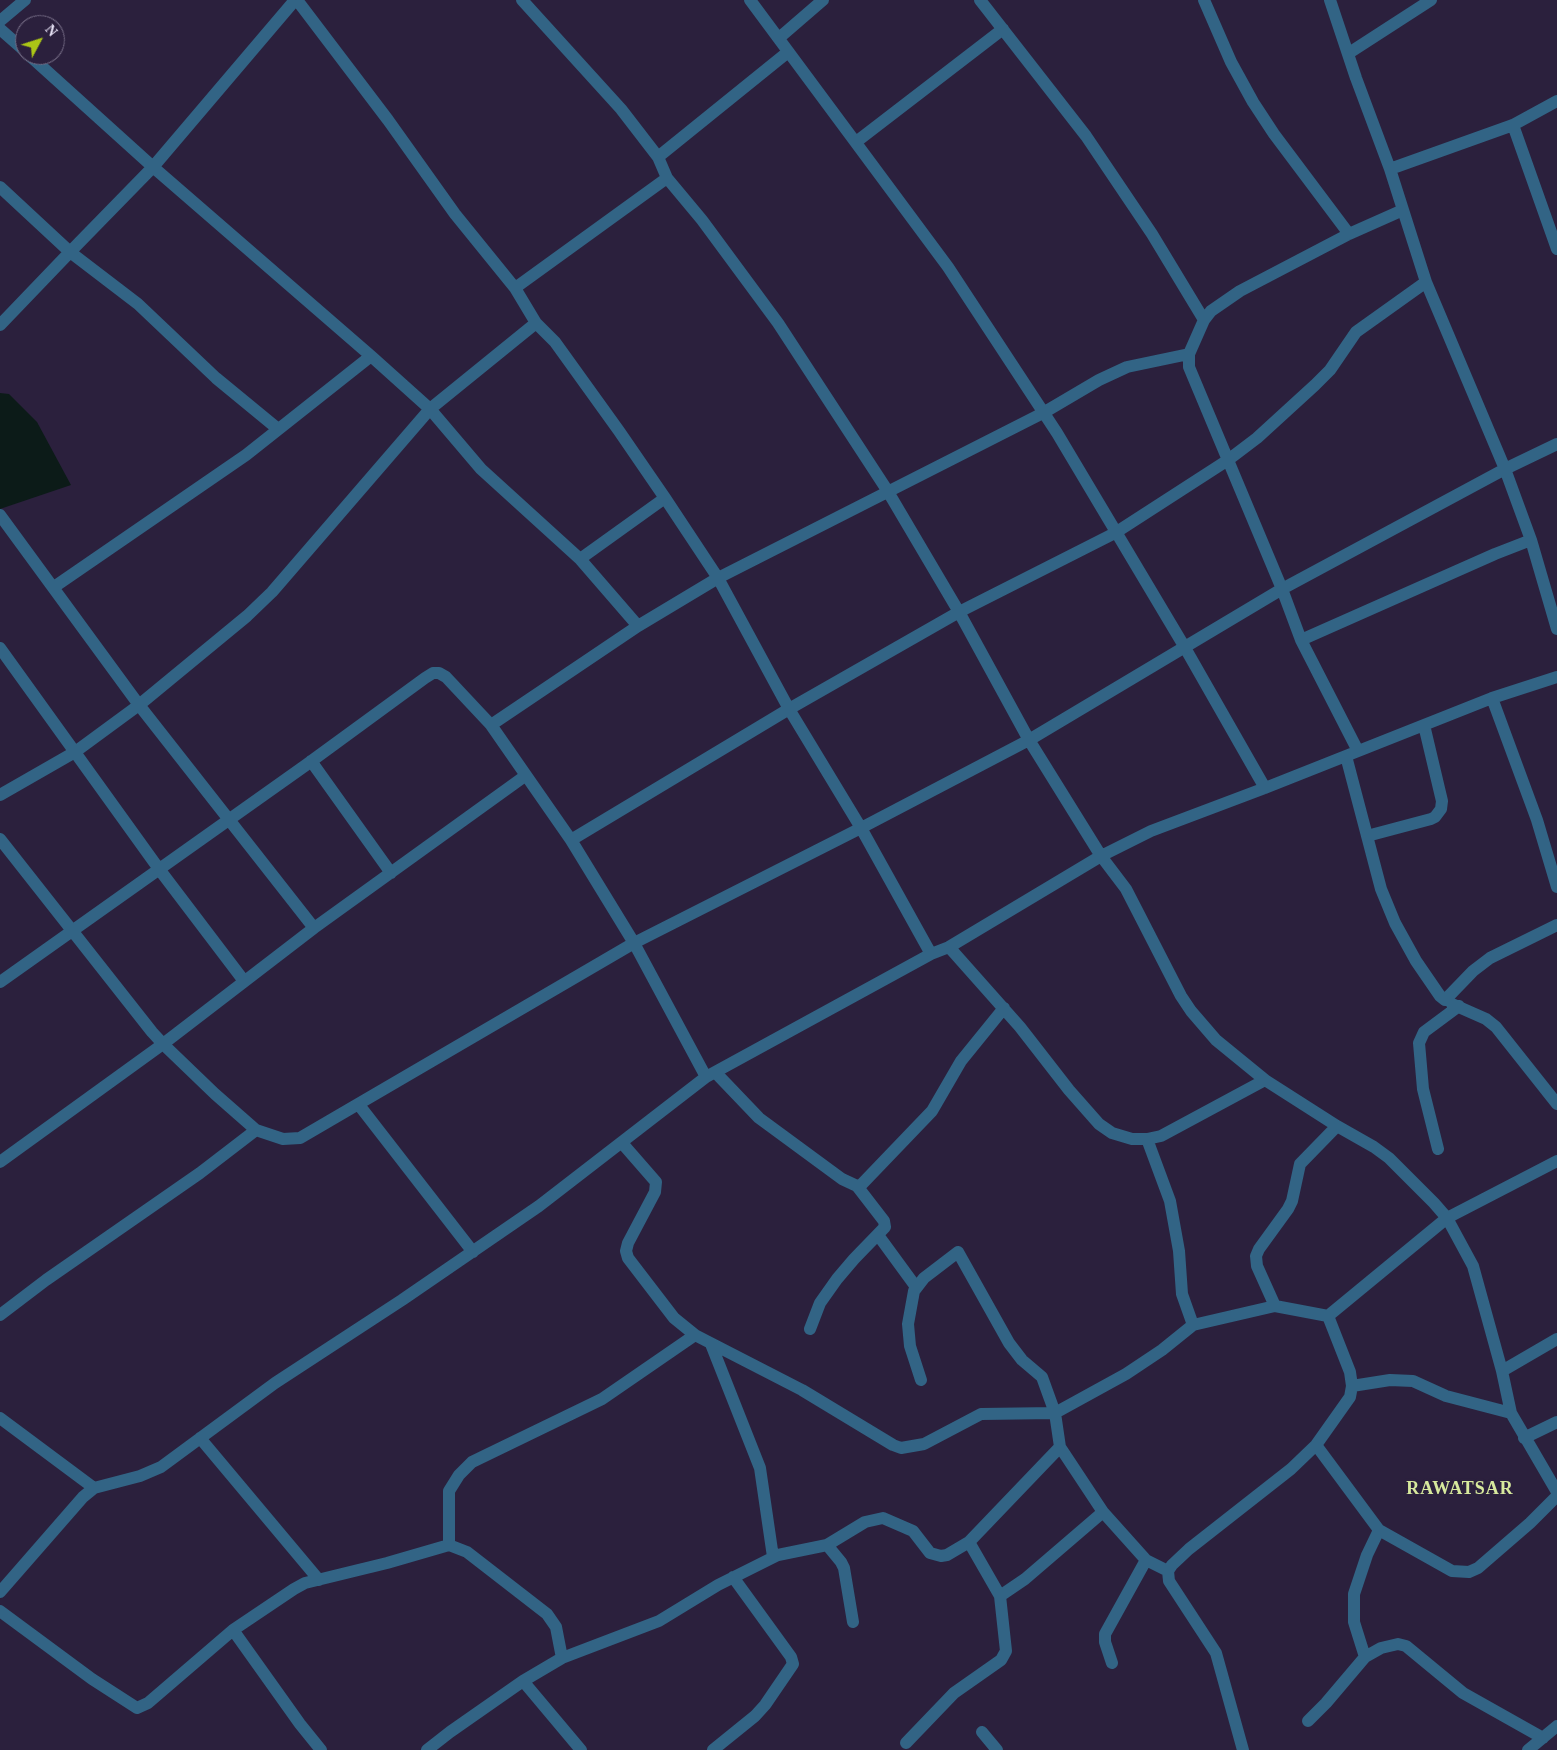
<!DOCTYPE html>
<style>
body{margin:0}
#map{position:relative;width:1557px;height:1750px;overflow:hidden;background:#2b203d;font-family:"Times New Roman",serif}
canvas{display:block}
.north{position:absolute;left:15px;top:15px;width:50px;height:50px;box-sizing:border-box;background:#2b203d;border:1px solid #786f88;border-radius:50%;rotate:50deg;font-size:14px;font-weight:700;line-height:20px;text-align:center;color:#ebe6f9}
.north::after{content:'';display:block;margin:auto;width:18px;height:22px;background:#abc616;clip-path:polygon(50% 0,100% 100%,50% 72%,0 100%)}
</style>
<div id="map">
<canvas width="1557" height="1750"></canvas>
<div class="north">N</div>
</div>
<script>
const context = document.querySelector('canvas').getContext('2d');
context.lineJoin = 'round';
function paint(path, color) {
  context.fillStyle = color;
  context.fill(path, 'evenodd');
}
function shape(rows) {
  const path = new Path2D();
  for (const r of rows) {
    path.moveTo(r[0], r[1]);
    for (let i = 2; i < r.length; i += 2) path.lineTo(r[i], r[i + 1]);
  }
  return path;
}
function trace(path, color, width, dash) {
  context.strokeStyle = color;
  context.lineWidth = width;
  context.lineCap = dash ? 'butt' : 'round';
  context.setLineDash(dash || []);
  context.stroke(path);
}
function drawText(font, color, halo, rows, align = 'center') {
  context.font = font + ' "Times New Roman",serif';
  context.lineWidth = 5;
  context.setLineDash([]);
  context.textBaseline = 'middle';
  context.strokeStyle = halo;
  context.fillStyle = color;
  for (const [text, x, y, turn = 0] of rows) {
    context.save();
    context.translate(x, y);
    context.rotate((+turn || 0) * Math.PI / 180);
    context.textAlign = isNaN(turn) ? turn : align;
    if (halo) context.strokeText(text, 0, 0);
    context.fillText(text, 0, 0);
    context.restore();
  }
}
const water = shape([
 [0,393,9,394,37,422,71,485,0,509]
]);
const minor = shape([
 [297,0,388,120,455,214,515,288,536,323,555,342,619,431,665,498,718,578,789,709,861,828,931,954],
 [522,0,621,109,658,157,667,178,702,220,778,323,887,490,959,612,1029,740,1101,856,1126,889,1181,996,1191,1011,1216,1040,1265,1080,1337,1126,1374,1147,1389,1158,1434,1203,1447,1218,1473,1266,1502,1371,1511,1413,1557,1492],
 [750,0,948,267,1057,433,1184,646,1265,788],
 [980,0,1086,136,1152,234,1204,320],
 [1204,0,1231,62,1253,102,1274,134,1349,234],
 [1330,0,1356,78,1390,169,1426,282,1505,469,1531,540,1557,629],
 [0,21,25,0],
 [0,29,25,51],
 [779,38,823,0],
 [1349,53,1431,0],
 [29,55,153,167,371,356,430,409,481,469,580,559,665,498],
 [1513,125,1557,249],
 [856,142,1003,29],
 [658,157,788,52],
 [1390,169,1513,125,1557,101],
 [0,187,70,252,153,167,295,0],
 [515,288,667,178],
 [0,325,70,252,138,304,216,378,278,429],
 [0,515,139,705,314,928],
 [580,559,638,626],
 [54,587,246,455,371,356],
 [1301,640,1495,554,1531,540],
 [0,648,159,869,244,981],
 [1492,698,1537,820,1557,887],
 [491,725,638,626,718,578,1043,413,1099,380,1127,367,1189,354],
 [1358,751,1301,640,1282,589,1189,367,1189,354,1204,320,1211,311,1240,291,1349,234,1403,210],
 [1346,756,1381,889,1395,923,1416,961,1440,996,1445,1000,1473,971,1490,958,1557,925],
 [311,761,391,873],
 [0,795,75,752,139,705,247,616,272,592,430,409,536,323],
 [1367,836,1431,819,1435,817,1441,809,1442,801,1424,725],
 [0,839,152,1032,163,1044,215,1094,256,1130,283,1139,300,1138,634,943,861,828,1029,740,1282,589,1505,469,1557,444],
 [571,840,789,709,959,612,1115,533,1228,460,1257,438,1315,385,1330,370,1356,332,1426,282],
 [949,947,1020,1027,1069,1090,1099,1124,1112,1133,1132,1139,1147,1139,1161,1136,1265,1080],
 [0,982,306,765,425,678,433,673,439,673,446,677,491,725,571,840,634,943,706,1077],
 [1452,1004,1486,1019,1496,1027,1557,1104],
 [715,1072,759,1118,842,1179,857,1186,862,1184,932,1111,961,1061,1004,1008],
 [359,1105,473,1252],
 [1147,1139,1170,1201,1179,1251,1182,1294,1193,1325],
 [1438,1149,1423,1089,1419,1043,1424,1032,1459,1006],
 [0,1162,163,1044,314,928,525,776],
 [878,1235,916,1287],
 [1275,1306,1257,1266,1256,1256,1259,1249,1288,1209,1292,1201,1300,1164,1337,1126],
 [0,1315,46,1280,200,1173,256,1130],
 [1328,1316,1447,1218,1557,1161],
 [810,1329,820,1303,837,1279,854,1259,885,1227,884,1221,857,1186],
 [695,1335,802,1390,893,1445,901,1448,924,1444,981,1414,1055,1413,1126,1374,1162,1350,1193,1325,1275,1306,1328,1316,1350,1372,1352,1386,1390,1380,1413,1381,1446,1396,1511,1413],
 [711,1344,760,1468,773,1557],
 [1502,1371,1557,1339],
 [921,1380,910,1346,908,1324,914,1291,924,1278,958,1252,1009,1343,1022,1360,1042,1377,1055,1413,1060,1447,1103,1512,1146,1560,1168,1571,1172,1565,1189,1549,1291,1469,1316,1445,1350,1397,1352,1386],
 [0,1418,94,1488],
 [200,1438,319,1580],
 [1524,1438,1557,1422],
 [1316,1445,1379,1530,1452,1571,1469,1572,1478,1568,1530,1523,1557,1496],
 [449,1545,449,1491,459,1475,472,1462,602,1399,695,1335,674,1318,628,1258,626,1251,628,1243,655,1192,656,1182,622,1143],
 [827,1545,865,1522,883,1518,913,1531,930,1553,941,1556,947,1555,969,1542,1060,1447],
 [1168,1571,1169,1581,1216,1653,1243,1750],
 [0,1592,83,1497,94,1488,140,1476,161,1467,275,1383,402,1300,539,1206,706,1077,931,954,949,947,1101,856,1151,831,1265,788,1492,698,1557,677],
 [1000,1596,1025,1579,1103,1512],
 [0,1611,92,1679,137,1708,148,1703,233,1630,294,1589,305,1583,387,1563,449,1545,467,1552,547,1614,556,1627,562,1658],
 [233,1630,300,1724,321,1750],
 [1365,1657,1354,1622,1354,1594,1367,1555,1379,1530],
 [1112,1663,1105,1642,1105,1634,1146,1560],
 [523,1681,581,1750],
 [1308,1721,1326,1703,1365,1657,1381,1648,1398,1644,1406,1646,1463,1693,1543,1738],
 [982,1732,997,1750],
 [906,1743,954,1693,1001,1660,1006,1651,1000,1596,969,1542],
 [427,1750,450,1732,523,1681,562,1658,659,1621,718,1585,778,1555,827,1545,841,1562,844,1568,853,1622],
 [713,1750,755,1716,765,1705,793,1664,791,1657,733,1577],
 [1528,1750,1557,1726]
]);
const districtNames = [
 ["RAWATSAR",1460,1489]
];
paint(water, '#0c1b18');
trace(minor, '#326485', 12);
context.letterSpacing = '1px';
drawText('bold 18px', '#d7e99d', '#2b203d', districtNames);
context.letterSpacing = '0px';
</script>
